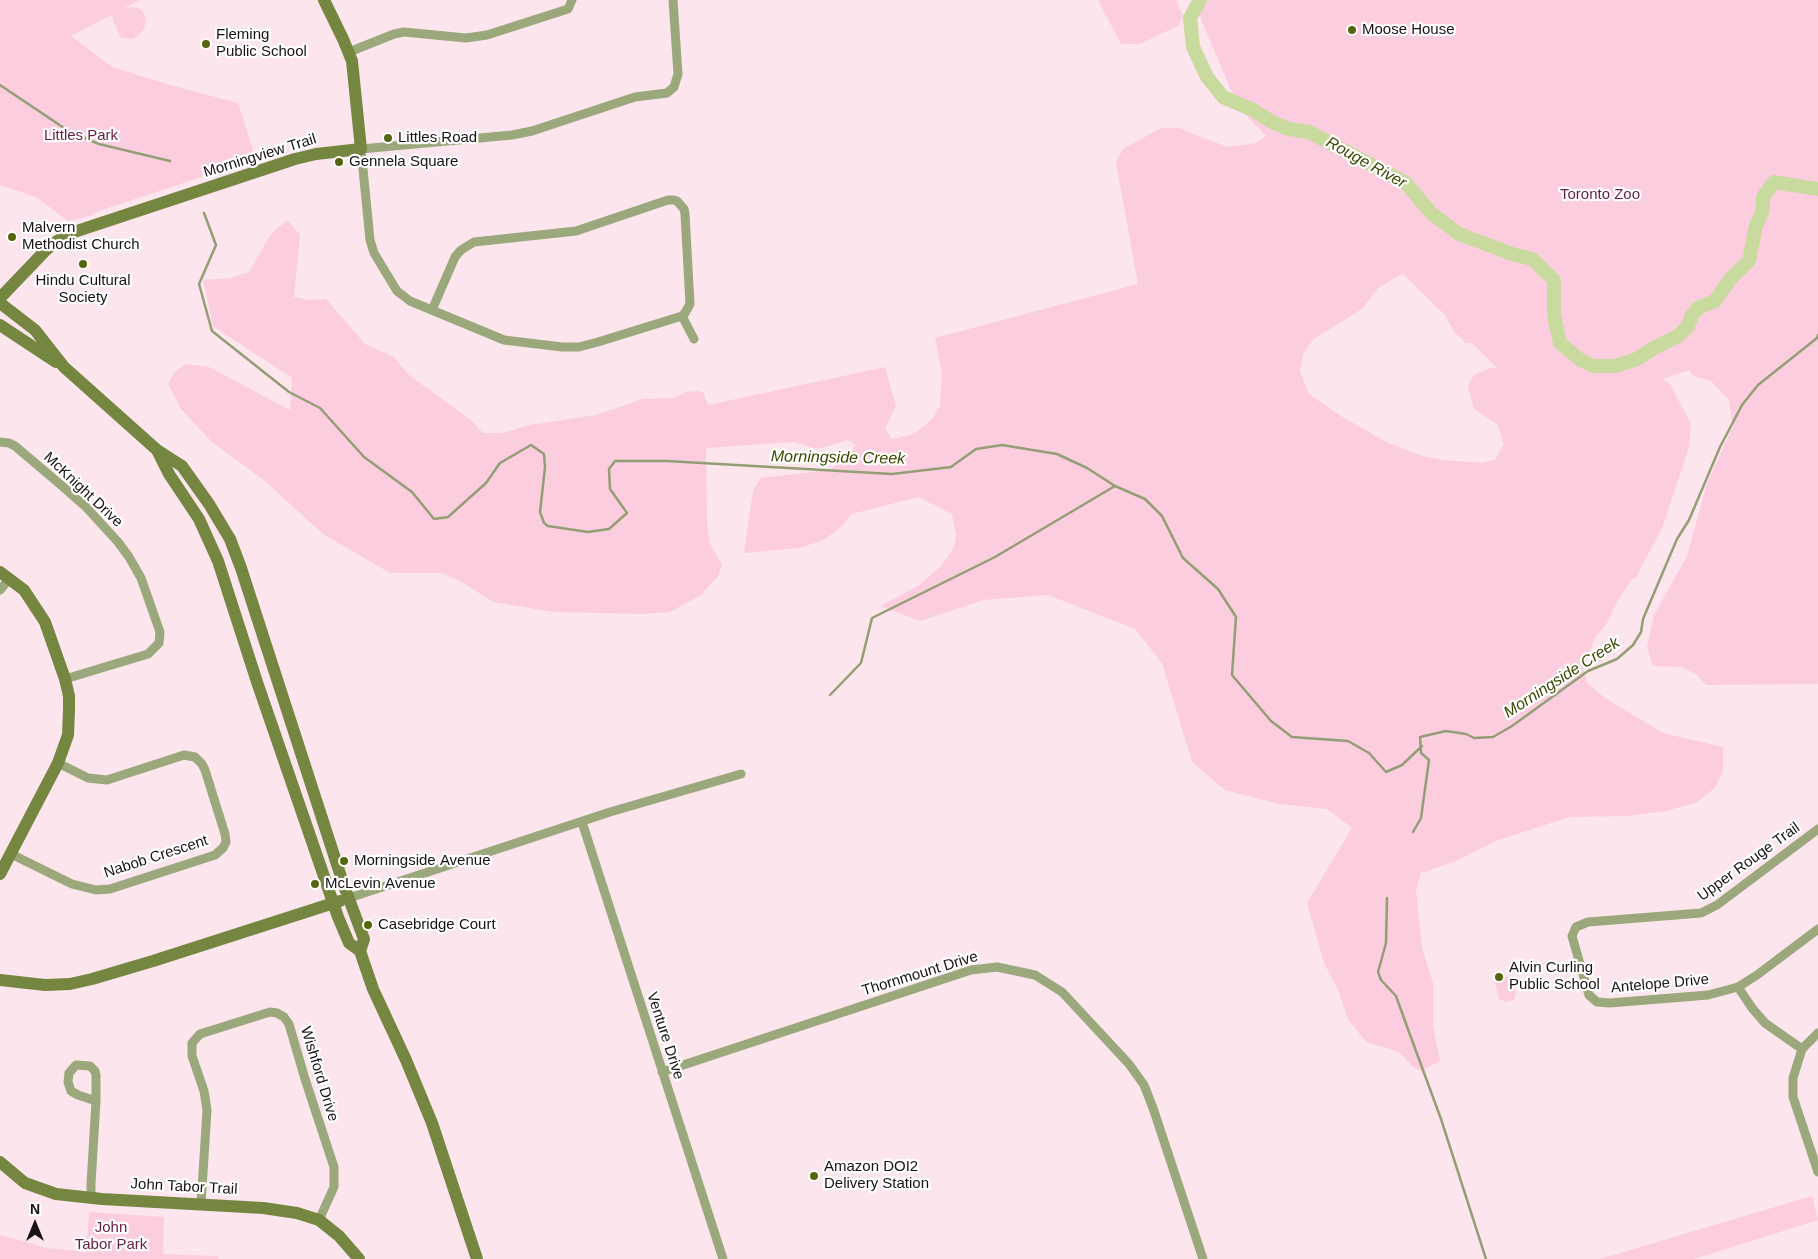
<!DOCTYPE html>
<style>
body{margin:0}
#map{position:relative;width:1818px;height:1259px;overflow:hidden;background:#fce5ed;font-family:Arial,sans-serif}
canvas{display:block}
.north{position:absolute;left:10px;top:1199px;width:50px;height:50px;-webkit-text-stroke:4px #fff;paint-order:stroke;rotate:0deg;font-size:14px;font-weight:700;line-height:20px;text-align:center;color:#191215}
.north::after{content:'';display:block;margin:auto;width:18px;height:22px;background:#191215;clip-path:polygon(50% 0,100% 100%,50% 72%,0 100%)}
</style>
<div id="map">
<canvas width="1818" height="1259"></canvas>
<div class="north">N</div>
</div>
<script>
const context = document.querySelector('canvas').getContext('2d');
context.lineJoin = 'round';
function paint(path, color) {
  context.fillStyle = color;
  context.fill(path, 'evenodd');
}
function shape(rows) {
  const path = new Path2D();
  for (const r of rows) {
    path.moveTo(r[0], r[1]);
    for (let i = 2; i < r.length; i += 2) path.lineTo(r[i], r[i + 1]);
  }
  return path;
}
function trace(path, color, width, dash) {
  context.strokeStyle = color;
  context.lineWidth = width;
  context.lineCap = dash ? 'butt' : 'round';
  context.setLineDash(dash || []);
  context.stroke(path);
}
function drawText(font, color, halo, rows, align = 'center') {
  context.font = font + ' Arial,sans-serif';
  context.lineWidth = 4.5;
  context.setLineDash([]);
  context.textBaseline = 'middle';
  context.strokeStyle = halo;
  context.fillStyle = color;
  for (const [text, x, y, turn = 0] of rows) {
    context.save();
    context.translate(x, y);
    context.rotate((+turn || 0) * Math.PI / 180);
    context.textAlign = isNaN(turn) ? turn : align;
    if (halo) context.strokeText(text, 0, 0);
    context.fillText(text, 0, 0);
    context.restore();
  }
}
const green = shape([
 [0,0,140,0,123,9,131,7,139,8,144,13,146,21,144,28,139,35,133,39,121,38,111,15,71,36,112,67,170,85,238,103,256,159,96,212,90,216,68,221,36,197,0,185],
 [1098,0,1176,0,1183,16,1178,26,1140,44,1121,44],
 [1193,0,1818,0,1818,684,1706,685,1696,674,1681,667,1653,666,1647,647,1654,615,1687,556,1707,483,1733,426,1729,400,1711,381,1693,376,1689,370,1663,379,1670,384,1691,424,1689,447,1662,528,1635,579,1632,579,1618,600,1607,623,1595,638,1583,667,1587,683,1605,698,1663,733,1723,747,1723,770,1715,788,1696,803,1665,811,1628,816,1570,817,1498,840,1451,863,1421,873,1416,891,1422,948,1433,983,1433,1026,1440,1061,1421,1071,1413,1067,1399,1052,1366,1042,1348,1019,1338,990,1324,963,1307,903,1352,828,1327,809,1279,804,1225,790,1192,762,1162,663,1135,629,1048,595,984,600,920,621,880,606,918,586,942,565,954,547,956,535,952,514,919,497,852,514,841,527,824,540,799,548,744,553,753,490,761,478,829,470,850,456,855,444,848,440,818,449,793,442,706,448,707,524,710,544,722,565,718,576,701,595,670,612,643,614,554,612,493,602,462,582,441,573,390,573,323,534,265,481,212,442,181,409,168,384,174,373,185,364,209,367,290,410,292,378,213,326,203,280,231,278,249,272,271,234,287,220,300,235,294,297,309,300,326,299,365,344,394,357,409,375,471,420,483,433,503,433,529,425,596,415,643,399,674,398,687,392,697,391,703,392,708,405,885,367,896,406,885,428,892,439,914,434,931,420,940,406,942,373,935,338,1138,284,1116,162,1123,149,1161,128,1179,128,1227,147,1256,143,1266,136,1238,107],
 [1400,275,1404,275,1445,315,1454,332,1466,343,1472,343,1497,368,1490,368,1474,375,1468,386,1474,409,1498,425,1504,444,1495,460,1483,463,1443,460,1422,456,1388,443,1341,416,1309,394,1300,371,1303,355,1312,340,1362,309,1378,288],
 [1501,975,1507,976,1513,984,1516,993,1514,1000,1506,1002,1499,999,1494,979,1496,976],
 [1812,1196,1818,1220,1694,1259,1600,1259],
 [89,1212,164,1217,163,1254,219,1256,218,1259,0,1259,0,1235,47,1248,86,1252]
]);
const stream = shape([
 [0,85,70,132,99,144,170,161],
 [204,213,216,245,199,284,212,331,289,392,320,408,364,457,412,492,434,519,448,517,486,483,500,463,531,445,544,454,545,467,540,512,544,523,548,526,588,532,609,529,627,513,610,489,609,469,615,461,667,461,892,474,951,467,976,449,1002,445,1057,454,1087,468,1115,486,1145,499,1162,516,1183,558,1218,589,1236,617,1232,675,1271,721,1292,737,1348,741,1369,753,1386,772,1402,765,1422,746],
 [830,695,861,663,872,618,995,557,1115,486],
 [1413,832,1421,818,1429,760,1421,753,1420,737,1446,731,1466,734,1474,738,1493,737,1512,726,1588,671,1617,659,1633,645,1641,632,1643,619,1677,539,1689,520,1720,447,1742,405,1758,385,1817,338,1818,335],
 [1387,898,1386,943,1378,972,1381,980,1396,996,1409,1032,1441,1119,1486,1259]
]);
const river = shape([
 [1200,0,1190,18,1193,47,1207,77,1223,97,1253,110,1272,122,1289,129,1309,132,1406,183,1431,213,1459,234,1515,255,1532,259,1554,280,1554,315,1560,343,1579,359,1593,366,1615,366,1637,359,1654,348,1678,336,1688,326,1692,315,1698,308,1715,301,1732,277,1749,261,1756,225,1763,210,1763,197,1774,182,1818,189]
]);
const street = shape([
 [349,52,394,34,404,32,466,38,487,35,568,9,572,0],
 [432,310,455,257,461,250,474,242,576,231,668,200,674,200,677,201,684,209,685,214,690,304,685,313,682,316,598,342,579,347,562,347,504,340,410,301,397,291,374,253,370,240,361,149,512,135,532,131,635,97,667,93,674,87,678,74,673,0],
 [682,316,694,339],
 [0,442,9,443,15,446,61,485,85,506,118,542,129,557,141,578,160,632,159,643,148,654,65,679],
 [0,590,10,578],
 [582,822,723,1259],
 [1818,829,1717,905,1701,913,1588,922,1576,927,1572,936,1589,995,1597,1002,1610,1003,1708,995,1738,987,1757,975,1818,929],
 [11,854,72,884,96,890,110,889,215,855,223,848,226,842,225,834,205,770,202,764,195,757,184,755,107,780,88,778,58,763],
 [349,898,610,812,741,774],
 [1738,987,1752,1008,1765,1023,1802,1049],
 [1818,1033,1802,1049,1793,1078,1793,1097,1818,1172],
 [662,1072,971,970,997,967,1035,975,1062,992,1129,1064,1144,1085,1153,1108,1203,1259],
 [91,1198,91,1184,96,1101,96,1076,95,1071,90,1066,76,1065,69,1073,68,1082,71,1091,78,1095,96,1101],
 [201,1204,207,1110,204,1091,192,1056,192,1043,200,1034,270,1012,277,1013,284,1017,289,1024,305,1079,334,1167,334,1187,319,1220]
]);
const secondary = shape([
 [0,298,45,251,57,241,74,232,295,159,316,154,361,149,352,61,343,39,324,0],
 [0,303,35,330,64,367,157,450,182,466,209,504,230,539,241,568,343,883,364,939,360,951],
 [0,325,56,362],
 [157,450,169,474,199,519,218,561,257,682,338,917,349,943,360,951,373,989,406,1060,432,1123,477,1259],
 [0,572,24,590,45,622,65,679,69,696,69,710,68,735,58,763,0,874],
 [0,980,45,985,70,984,92,979,153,961,340,901],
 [0,1162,25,1183,56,1194,102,1199,263,1208,297,1213,319,1220,339,1236,359,1259]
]);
const markers = [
 [1352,30,5,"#54650d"],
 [206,44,5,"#54650d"],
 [388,138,5,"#54650d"],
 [339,162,5,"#54650d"],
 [12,237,5,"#54650d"],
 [83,264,5,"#54650d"],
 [344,861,5,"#54650d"],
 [315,884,5,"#54650d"],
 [368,925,5,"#54650d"],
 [1499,977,5,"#54650d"],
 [814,1176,5,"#54650d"]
];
const poiNames = [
 ["Moose House",1362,30],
 ["Fleming",216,35],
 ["Public School",216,52],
 ["Littles Road",398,138],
 ["Gennela Square",349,162],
 ["Malvern",22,228],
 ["Methodist Church",22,245],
 ["Hindu Cultural",83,281,"center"],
 ["Society",83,298,"center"],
 ["Morningside Avenue",354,861],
 ["McLevin Avenue",325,884],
 ["Casebridge Court",378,925],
 ["Alvin Curling",1509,968],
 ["Public School",1509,985],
 ["Amazon DOI2",824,1167],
 ["Delivery Station",824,1184]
];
const parkNames = [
 ["Littles Park",81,136],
 ["Toronto Zoo",1600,195],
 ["John",111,1228],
 ["Tabor Park",111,1245]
];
const streetNames = [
 ["Morningview Trail",260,156,-17],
 ["McKnight Drive",83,490,43],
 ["Nabob Crescent",156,857,-18],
 ["Upper Rouge Trail",1749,862,-36],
 ["Thornmount Drive",920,974,-17],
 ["Antelope Drive",1660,984,-5],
 ["Venture Drive",665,1036,72],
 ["Wishford Drive",319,1074,73],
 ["John Tabor Trail",184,1187,3]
];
const waterNames = [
 ["Rouge River",1366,163,29],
 ["Morningside Creek",838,458,1],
 ["Morningside Creek",1562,678,-33]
];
paint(green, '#fccddf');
trace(stream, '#949e75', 2.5);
trace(river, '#c9da9e', 14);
trace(street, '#9ba87b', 9);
trace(secondary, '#758641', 12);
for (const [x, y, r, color] of markers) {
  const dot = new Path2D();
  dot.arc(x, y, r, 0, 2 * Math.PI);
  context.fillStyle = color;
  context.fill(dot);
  trace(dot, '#fff', 2);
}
drawText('15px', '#191215', '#fff', poiNames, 'left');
drawText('15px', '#671e42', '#fff', parkNames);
drawText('15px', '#191215', '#fff', streetNames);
drawText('italic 16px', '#3b4802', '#fff', waterNames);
</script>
